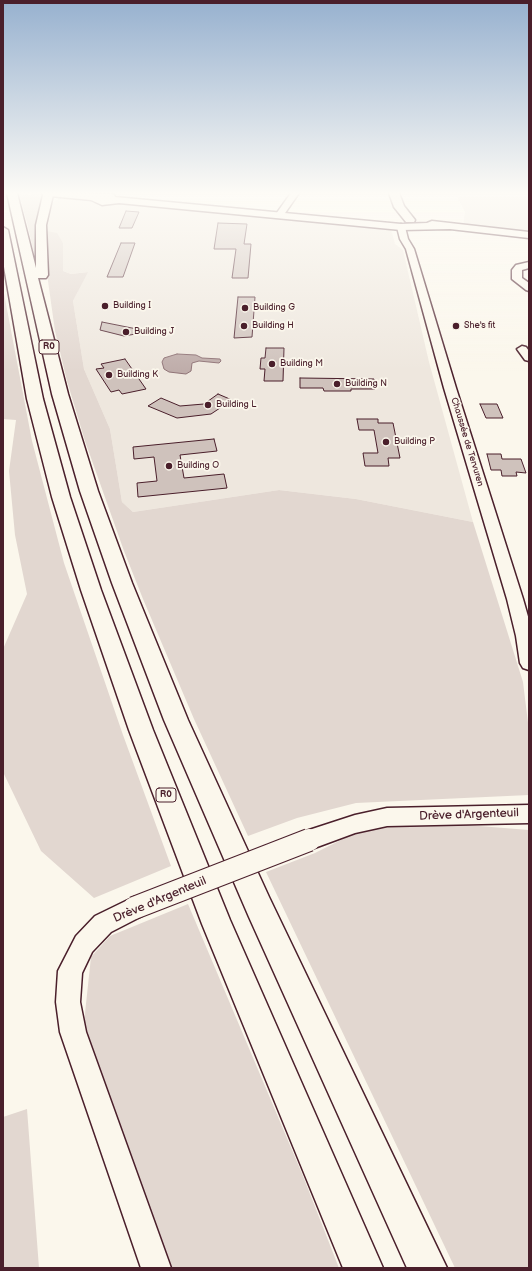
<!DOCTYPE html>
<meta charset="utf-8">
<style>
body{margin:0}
#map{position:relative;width:532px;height:1271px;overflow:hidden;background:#fbf7ec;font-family:"Balsamiq Sans",sans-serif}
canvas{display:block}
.frame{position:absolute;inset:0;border:4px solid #4a1f2b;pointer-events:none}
</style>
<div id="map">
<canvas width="532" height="1271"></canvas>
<div class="frame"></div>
</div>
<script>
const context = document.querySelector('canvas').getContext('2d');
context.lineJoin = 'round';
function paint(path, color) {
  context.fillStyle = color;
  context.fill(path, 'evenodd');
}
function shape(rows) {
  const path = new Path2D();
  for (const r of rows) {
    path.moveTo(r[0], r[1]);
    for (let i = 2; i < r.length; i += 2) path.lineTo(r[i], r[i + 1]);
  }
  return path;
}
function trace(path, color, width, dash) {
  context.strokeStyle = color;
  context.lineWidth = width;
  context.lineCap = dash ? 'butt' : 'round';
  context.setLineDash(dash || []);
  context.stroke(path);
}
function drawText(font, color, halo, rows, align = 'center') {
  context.font = font + ' "Balsamiq Sans",sans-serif';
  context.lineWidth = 3.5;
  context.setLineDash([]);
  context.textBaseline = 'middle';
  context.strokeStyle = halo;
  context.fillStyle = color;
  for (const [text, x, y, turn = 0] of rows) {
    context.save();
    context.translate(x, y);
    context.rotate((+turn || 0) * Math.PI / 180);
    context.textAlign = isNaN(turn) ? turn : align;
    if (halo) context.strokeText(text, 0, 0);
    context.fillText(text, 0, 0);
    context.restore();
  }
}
const built = shape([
 [457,197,529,197,529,231,463,226,465,212],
 [60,198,106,204,114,202,368,224,391,229,395,244,403,250,429,362,473,522,356,499,279,490,133,512,122,502,110,429,84,369,73,301,87,272,71,274,63,271,63,243,46,231,50,207,53,202]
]);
const green = shape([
 [19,194,46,196,36,262,27,223],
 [46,231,57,233,63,243,63,271,71,274,88,272,73,301,84,369,110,429,122,502,133,512,279,490,356,499,473,522,523,682,529,731,529,795,356,803,297,818,248,836,194,719,143,599,124,551,85,441,67,381,55,331,46,267],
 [3,288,32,441,64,563,123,735,171,866,94,898,41,851,3,772,3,649,27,594,15,535,9,471,16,420,3,419],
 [454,824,529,830,529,1268,455,1268,266,872,315,853,355,833,385,826],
 [188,904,303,1176,339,1268,164,1268,83,1032,91,957,110,936],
 [27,1109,39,1268,3,1268,3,1117]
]);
const water = shape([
 [177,354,196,355,202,358,220,359,221,361,219,363,199,361,192,363,191,371,186,374,169,372,164,369,162,362,164,358,177,354]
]);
const building = shape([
 [126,211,139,212,132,228,119,228,126,211],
 [218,223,247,224,244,244,251,244,248,278,232,278,236,249,214,249,218,223],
 [121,243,135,243,123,277,107,277,121,243],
 [238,297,255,297,252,337,234,338,238,297],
 [102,322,147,331,147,332,124,336,100,330,102,322],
 [266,348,284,348,283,381,264,381,265,369,260,369,261,358,265,358,266,348],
 [125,359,146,389,122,394,119,390,111,392,96,369,104,368,101,364,125,359],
 [300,378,374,379,375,389,351,389,351,391,324,391,323,388,300,388,300,378],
 [218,394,232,400,211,414,177,418,148,406,161,398,180,406,204,404,218,394],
 [480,404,497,404,503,418,486,418,480,404],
 [357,419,378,419,378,423,393,423,400,458,388,458,389,466,365,466,363,453,378,453,374,430,359,430,357,419],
 [214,439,217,451,180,455,184,478,224,474,227,488,138,497,137,483,157,481,154,457,134,459,133,447,214,439],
 [487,454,501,454,502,459,521,459,526,473,516,472,517,476,502,476,501,470,491,470,487,454]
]);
const minor = shape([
 [291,193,299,193,283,216,277,216,276,214,291,193],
 [401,224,405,227,408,239,414,249,456,388,523,599,529,620,529,670,523,668,520,663,516,636,507,599,444,388,406,249,400,239,397,227,401,224],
 [529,262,529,268,522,270,522,278,529,283,529,291,526,290,512,279,512,270,516,265,529,262],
 [522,346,526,347,529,351,529,361,525,360,517,349,522,346],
 [529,805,529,823,387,826,355,833,309,850,301,847,298,840,301,833,309,830,355,815,387,808,529,805],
 [134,897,142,900,145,908,142,916,111,932,92,952,82,973,80,1002,86,1032,171,1268,141,1268,60,1032,56,1002,58,971,76,936,95,916,134,897]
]);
const major = shape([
 [45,193,111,194,114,195,115,197,401,224,427,223,432,221,529,232,529,238,450,229,401,230,119,203,102,205,91,200,50,196,45,193],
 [389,193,399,193,404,206,415,220,414,222,406,222,394,207,389,193]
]);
const highway = shape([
 [7,193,17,193,36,268,36,225,43,195,42,193,52,193,53,195,46,225,48,275,46,278,38,278,68,394,98,491,132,583,188,720,269,897,447,1268,407,1268,249,917,164,720,112,583,80,491,52,394,7,193],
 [3,227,8,230,43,399,70,497,101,590,153,730,230,920,383,1268,343,1268,202,924,129,730,81,590,52,497,27,399,3,261,3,227]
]);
const minorBridge = shape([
 [134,908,309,840]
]);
const markers = [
 [105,306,4,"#4a1f2b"],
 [245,308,4,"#4a1f2b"],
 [244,326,4,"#4a1f2b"],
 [456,326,4,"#4a1f2b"],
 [126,332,4,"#4a1f2b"],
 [272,364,4,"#4a1f2b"],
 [109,375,4,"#4a1f2b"],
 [337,384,4,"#4a1f2b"],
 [208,405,4,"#4a1f2b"],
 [386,442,4,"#4a1f2b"],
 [169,466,4,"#4a1f2b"]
];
const farPoinames = [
 ["Building I",113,306],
 ["Building G",253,308],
 ["Building H",252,326],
 ["She's fit",464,326],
 ["Building J",134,332],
 ["Building M",280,364],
 ["Building K",117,375],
 ["Building N",345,384],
 ["Building L",216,405],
 ["Building P",394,442],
 ["Building O",177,466]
];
const shields = [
 [49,347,20],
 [166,795,20]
];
const shieldNames = [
 ["R0",49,347],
 ["R0",166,795]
];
const farStreetnames = [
 ["Chaussée de Tervuren",467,442,73]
];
const nearStreetnames = [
 ["Drève d'Argenteuil",469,815,-2],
 ["Drève d'Argenteuil",160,900,-23]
];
paint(built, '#eee7de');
paint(green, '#e2d7d0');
paint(water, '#bfadaa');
trace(water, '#907477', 1);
paint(building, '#cfc2bc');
trace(building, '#4a1f2b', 1);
trace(minor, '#4a1f2b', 3);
trace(major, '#4a1f2b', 3);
trace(highway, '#4a1f2b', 3);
paint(minor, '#fbf7ec');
paint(major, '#fbf7ec');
paint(highway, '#fbf7ec');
trace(minorBridge, '#4a1f2b', 24, []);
trace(minorBridge, '#fbf7ec', 22);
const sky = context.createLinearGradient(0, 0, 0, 371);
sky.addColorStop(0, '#97b1cf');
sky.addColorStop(0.52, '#fdfbf6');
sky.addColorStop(1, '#fdfbf600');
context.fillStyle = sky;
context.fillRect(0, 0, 532, 371);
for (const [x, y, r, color] of markers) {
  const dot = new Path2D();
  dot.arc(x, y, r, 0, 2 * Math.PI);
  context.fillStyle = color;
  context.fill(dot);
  trace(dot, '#fbf7ec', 1.5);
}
drawText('9px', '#4a1f2b', '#fbf7ec', farPoinames, 'left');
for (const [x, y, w] of shields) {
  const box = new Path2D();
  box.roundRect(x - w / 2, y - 7, w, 14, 3);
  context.fillStyle = '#fbf7ec';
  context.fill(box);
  trace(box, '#4a1f2b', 1);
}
drawText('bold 9px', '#4a1f2b', null, shieldNames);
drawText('9px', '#4a1f2b', '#fbf7ec', farStreetnames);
drawText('12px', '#4a1f2b', '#fbf7ec', nearStreetnames);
</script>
